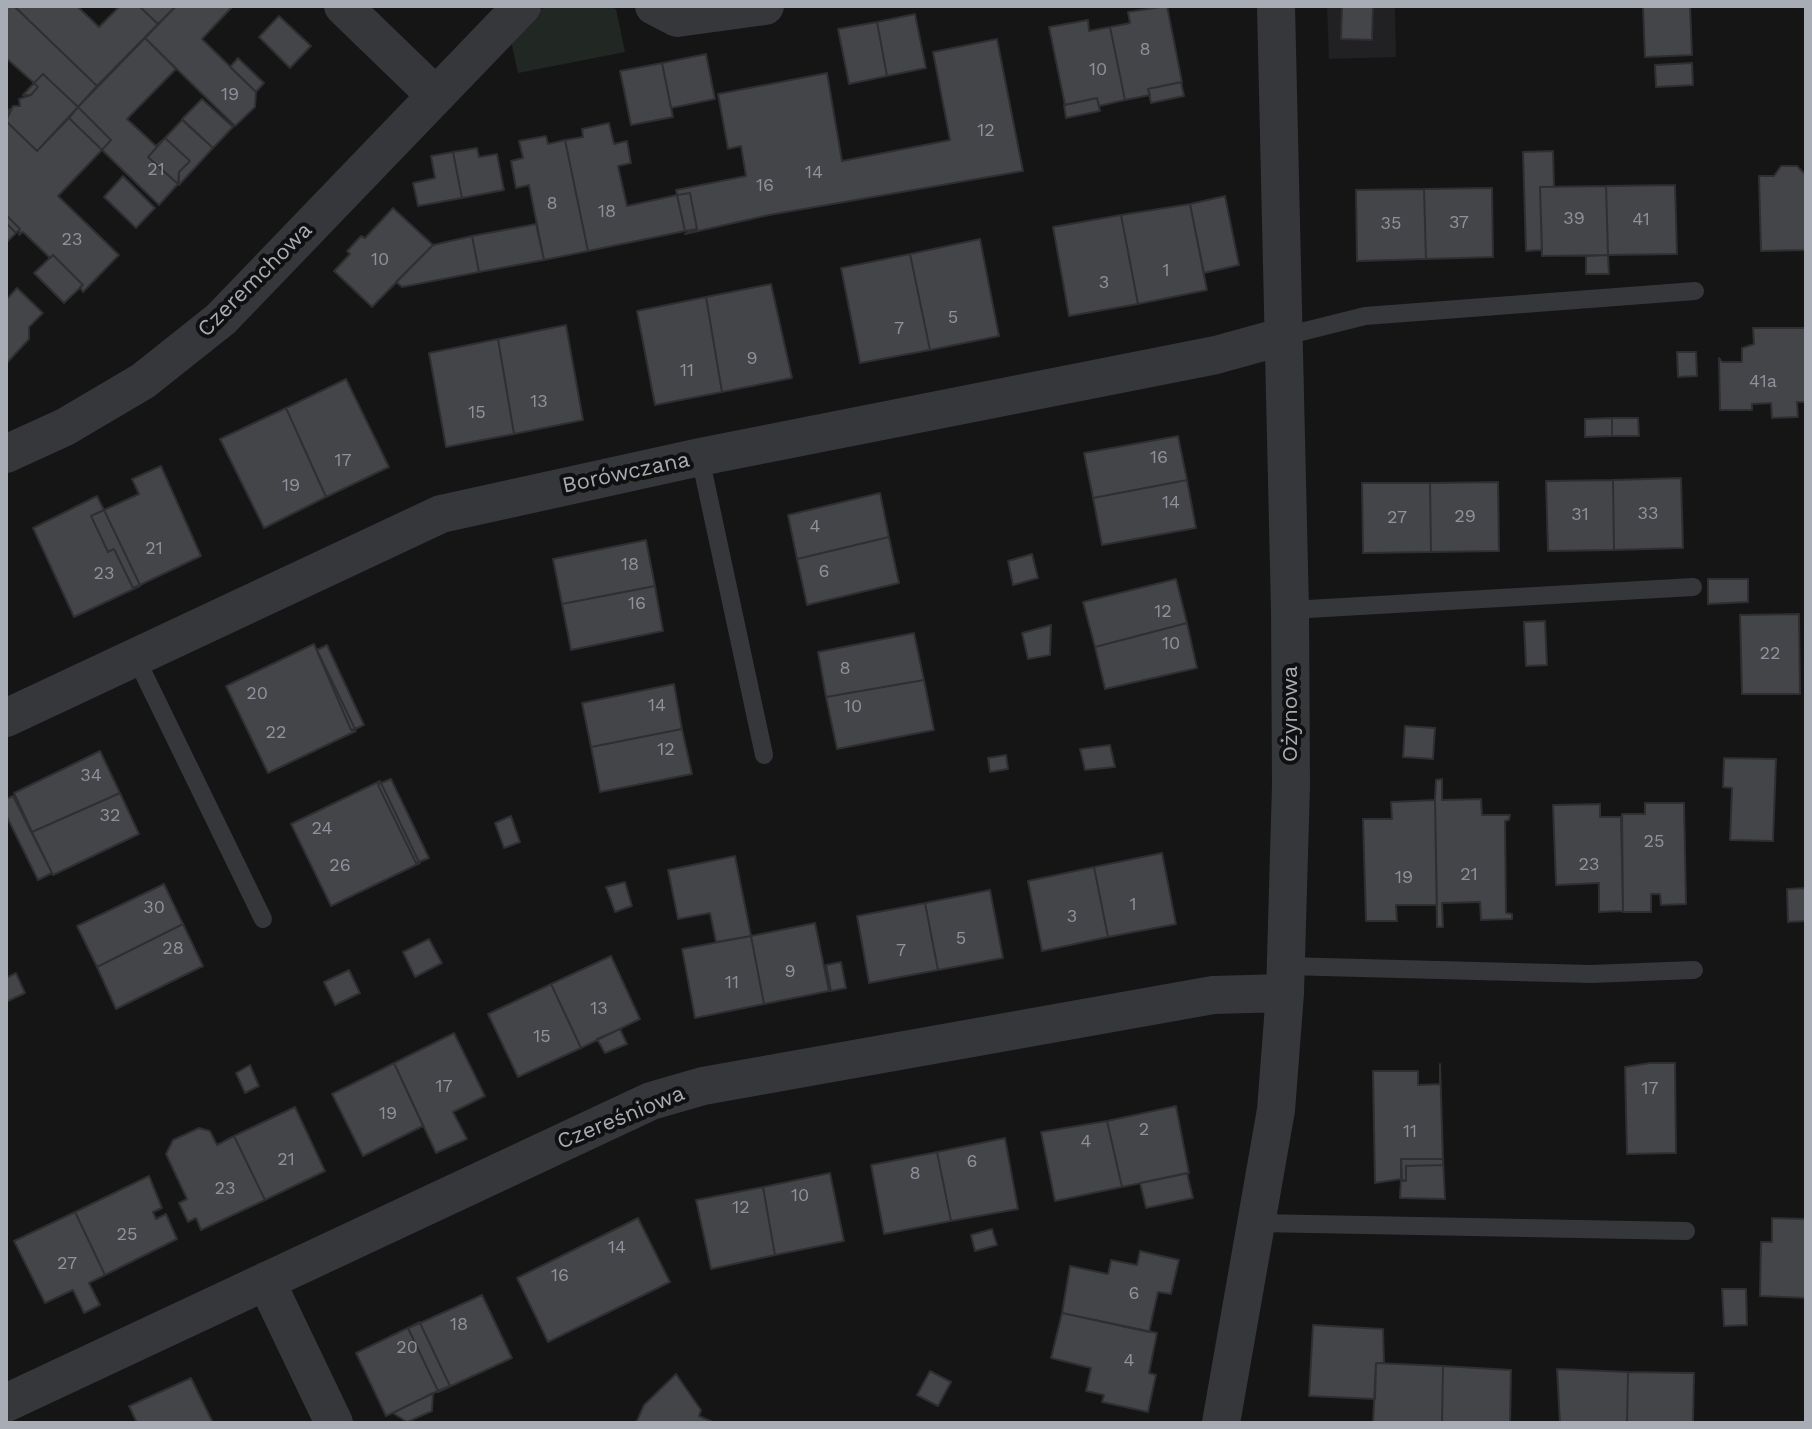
<!DOCTYPE html>
<meta charset="utf-8">
<style>
body{margin:0}
#map{position:relative;width:1812px;height:1429px;overflow:hidden;background:#151516;font-family:"Work Sans",sans-serif}
canvas{display:block}
.frame{position:absolute;inset:0;border:8px solid #a8acb5;pointer-events:none}
</style>
<div id="map">
<canvas width="1812" height="1429"></canvas>
<div class="frame"></div>
</div>
<script>
const context = document.querySelector('canvas').getContext('2d');
context.lineJoin = 'round';
function paint(path, color) {
  context.fillStyle = color;
  context.fill(path, 'evenodd');
}
function shape(rows) {
  const path = new Path2D();
  for (const r of rows) {
    path.moveTo(r[0], r[1]);
    for (let i = 2; i < r.length; i += 2) path.lineTo(r[i], r[i + 1]);
  }
  return path;
}
function trace(path, color, width, dash) {
  context.strokeStyle = color;
  context.lineWidth = width;
  context.lineCap = dash ? 'butt' : 'round';
  context.setLineDash(dash || []);
  context.stroke(path);
}
function drawText(font, color, halo, rows, align = 'center') {
  context.font = font + ' "Work Sans",sans-serif';
  context.lineWidth = 8;
  context.setLineDash([]);
  context.textBaseline = 'middle';
  context.strokeStyle = halo;
  context.fillStyle = color;
  for (const [text, x, y, turn = 0] of rows) {
    context.save();
    context.translate(x, y);
    context.rotate((+turn || 0) * Math.PI / 180);
    context.textAlign = isNaN(turn) ? turn : align;
    if (halo) context.strokeText(text, 0, 0);
    context.fillText(text, 0, 0);
    context.restore();
  }
}
const built = shape([
 [1327,6,1395,6,1396,57,1329,59]
]);
const green = shape([
 [548,6,608,6,616,9,625,52,518,73,511,41,531,14]
]);
const building = shape([
 [6,6,14,6,97,86,78,107,43,74,34,83,6,58,6,6],
 [14,6,77,6,99,27,120,6,139,6,158,24,97,86,14,6],
 [139,6,176,6,158,24,139,6],
 [176,6,233,6,202,39,256,92,255,107,235,126,145,38,176,6],
 [1167,6,1182,82,1148,89,1150,95,1125,100,1110,27,1130,23,1128,12,1167,6],
 [1342,6,1373,6,1372,40,1341,39,1342,6],
 [1643,6,1690,6,1692,55,1645,57,1643,6],
 [915,14,926,68,887,76,877,22,915,14],
 [279,16,311,46,290,68,259,37,279,16],
 [1088,20,1089,31,1110,27,1125,100,1099,106,1097,98,1065,105,1049,27,1088,20],
 [877,22,887,76,849,84,838,29,877,22],
 [145,38,176,69,127,119,156,146,165,138,148,157,178,184,159,205,102,150,111,140,78,107,145,38],
 [997,39,1023,171,769,215,685,234,697,229,690,193,677,195,676,190,746,176,741,146,728,149,718,94,827,73,842,161,950,140,933,52,997,39],
 [706,54,715,99,671,108,662,63,706,54],
 [238,58,264,83,256,92,230,67,238,58],
 [662,63,673,117,631,125,620,71,662,63],
 [1692,63,1693,85,1656,87,1655,65,1692,63],
 [43,74,78,107,37,151,6,121,13,106,20,106,19,99,31,95,38,87,34,83,43,74],
 [1181,82,1184,96,1151,103,1148,89,1181,82],
 [34,83,38,87,31,95,23,95,34,83],
 [1097,98,1100,111,1066,118,1064,105,1097,98],
 [202,99,233,127,213,148,182,119,202,99],
 [78,107,111,140,102,150,69,118,78,107],
 [10,109,6,121,37,151,69,118,102,150,58,196,119,255,83,292,80,287,83,285,53,255,50,258,23,232,19,235,20,229,6,215,6,113,10,109],
 [182,120,213,148,179,185,179,172,190,161,165,138,182,120],
 [609,123,614,144,627,141,631,163,618,166,627,206,677,195,685,231,588,251,565,140,583,137,582,129,609,123],
 [546,136,548,144,565,140,588,251,544,260,529,185,516,188,511,161,523,158,519,141,546,136],
 [165,138,190,161,179,172,178,184,148,157,165,138],
 [477,148,479,157,497,154,504,190,462,198,453,152,477,148],
 [1553,151,1554,187,1540,187,1542,250,1526,251,1523,152,1553,151],
 [453,152,462,198,418,206,413,183,435,178,431,156,453,152],
 [1781,166,1797,166,1806,175,1806,250,1761,251,1759,176,1774,176,1781,166],
 [123,176,155,208,136,228,104,197,123,176],
 [1675,185,1677,254,1608,255,1606,186,1675,185],
 [1606,186,1608,255,1542,256,1540,187,1606,186],
 [1492,188,1493,257,1426,259,1424,189,1492,188],
 [1424,189,1426,259,1357,261,1356,190,1424,189],
 [690,193,697,229,685,231,677,195,690,193],
 [1225,196,1239,265,1204,273,1190,204,1225,196],
 [1190,204,1207,290,1138,304,1121,215,1190,204],
 [393,208,433,245,372,307,334,271,350,254,347,251,361,236,365,238,393,208],
 [6,215,20,229,16,233,6,223,6,215],
 [1121,215,1138,304,1069,316,1053,227,1121,215],
 [6,223,16,233,6,243,6,223],
 [536,224,544,260,479,272,472,236,536,224],
 [472,236,479,272,402,287,396,282,433,245,472,236],
 [980,239,999,336,930,350,910,254,980,239],
 [910,254,930,350,860,363,841,268,910,254],
 [53,255,83,285,64,303,34,273,53,255],
 [1608,255,1609,274,1586,274,1586,256,1608,255],
 [771,284,792,378,722,392,706,297,771,284],
 [17,288,43,313,29,327,29,339,7,363,6,300,17,288],
 [706,297,722,392,655,405,637,311,706,297],
 [566,325,583,420,514,434,498,339,566,325],
 [1753,328,1806,328,1806,402,1797,402,1798,417,1772,418,1771,403,1752,404,1752,410,1720,410,1719,358,1722,362,1742,362,1742,348,1754,344,1753,328],
 [498,339,514,434,446,447,429,353,498,339],
 [1677,352,1696,352,1697,376,1678,377,1677,352],
 [346,379,389,467,326,497,286,408,346,379],
 [286,408,326,497,264,528,220,439,286,408],
 [1612,418,1612,436,1585,437,1585,419,1612,418],
 [1612,418,1638,418,1639,436,1612,436,1612,418],
 [1178,436,1187,480,1093,498,1084,453,1178,436],
 [161,466,201,556,140,585,104,510,139,494,132,479,161,466],
 [1681,478,1683,548,1614,550,1613,480,1681,478],
 [1187,480,1196,528,1102,545,1093,498,1187,480],
 [1613,480,1614,550,1548,551,1546,481,1613,480],
 [1498,482,1499,551,1431,552,1430,483,1498,482],
 [1362,483,1430,483,1431,552,1363,553,1362,483],
 [880,493,889,537,797,559,788,515,880,493],
 [97,496,104,510,91,516,108,552,114,549,133,588,140,586,74,617,33,528,97,496],
 [104,510,140,585,133,588,114,549,108,552,91,516,104,510],
 [889,537,899,583,807,605,797,559,889,537],
 [646,540,655,586,562,604,553,559,646,540],
 [1032,554,1038,578,1013,585,1008,561,1032,554],
 [1176,579,1187,623,1095,647,1083,602,1176,579],
 [1708,579,1748,579,1748,602,1708,604,1708,579],
 [655,586,663,631,571,650,562,604,655,586],
 [1799,614,1800,694,1742,694,1740,615,1799,614],
 [1545,621,1547,665,1526,666,1524,622,1545,621],
 [1187,623,1197,668,1105,689,1095,647,1187,623],
 [1051,625,1050,655,1028,659,1022,633,1051,625],
 [914,633,924,680,826,697,818,652,914,633],
 [314,644,351,730,356,731,268,773,226,686,314,644],
 [327,645,364,725,355,729,317,650,327,645],
 [317,650,355,729,351,730,317,650],
 [924,680,934,730,837,749,826,697,924,680],
 [674,684,682,729,591,747,582,703,674,684],
 [1405,726,1435,728,1433,759,1403,757,1405,726],
 [682,729,692,774,600,792,591,747,682,729],
 [1110,745,1115,767,1085,770,1080,749,1110,745],
 [100,751,120,793,32,832,14,793,100,751],
 [1006,755,1008,769,990,772,988,758,1006,755],
 [1724,758,1776,759,1773,841,1730,840,1732,788,1723,787,1724,758],
 [391,779,429,858,419,862,381,783,391,779],
 [1442,779,1442,800,1481,799,1482,815,1510,815,1509,820,1505,821,1506,913,1512,914,1512,919,1481,920,1480,902,1442,903,1443,927,1437,927,1435,800,1436,780,1442,779],
 [380,781,378,785,416,863,420,863,331,906,291,824,380,781],
 [381,783,419,862,416,863,378,785,381,783],
 [120,793,139,834,53,875,32,832,120,793],
 [13,796,52,873,38,880,6,815,6,799,13,796],
 [1435,800,1437,905,1396,905,1397,921,1366,921,1363,819,1392,819,1391,802,1435,800],
 [1645,803,1684,803,1686,904,1661,905,1660,894,1651,894,1651,912,1623,912,1622,814,1645,814,1645,803],
 [1600,804,1600,817,1621,817,1623,911,1599,912,1599,883,1556,885,1553,805,1600,804],
 [511,816,520,842,504,848,495,823,511,816],
 [1162,853,1176,924,1108,937,1094,867,1162,853],
 [735,856,751,936,716,942,710,913,678,919,668,870,735,856],
 [1094,867,1108,937,1042,951,1028,881,1094,867],
 [625,882,632,906,615,912,606,887,625,882],
 [164,884,183,924,97,967,77,926,164,884],
 [1806,888,1806,921,1788,922,1787,889,1806,888],
 [990,890,1003,958,938,970,925,903,990,890],
 [925,903,938,970,869,983,857,916,925,903],
 [815,923,829,991,764,1004,751,936,815,923],
 [183,924,203,966,116,1009,97,967,183,924],
 [751,936,764,1004,695,1018,682,949,751,936],
 [429,939,442,963,415,977,403,952,429,939],
 [611,956,640,1019,581,1048,551,984,611,956],
 [841,962,846,988,831,991,826,965,841,962],
 [349,970,360,993,335,1005,324,982,349,970],
 [16,973,25,993,6,1002,6,978,16,973],
 [551,984,581,1048,518,1077,488,1014,551,984],
 [620,1029,627,1044,605,1053,597,1039,620,1029],
 [454,1033,485,1096,453,1112,467,1139,436,1153,394,1063,454,1033],
 [394,1063,423,1126,363,1156,332,1094,394,1063],
 [1650,1063,1675,1063,1676,1153,1627,1154,1625,1067,1650,1063],
 [1440,1064,1443,1159,1401,1159,1401,1179,1375,1183,1373,1071,1418,1071,1418,1085,1440,1084,1440,1064],
 [250,1065,259,1086,245,1093,236,1073,250,1065],
 [1176,1106,1189,1173,1122,1187,1107,1121,1176,1106],
 [295,1107,325,1171,265,1200,234,1136,295,1107],
 [1107,1121,1122,1187,1055,1201,1041,1132,1107,1121],
 [199,1128,210,1131,217,1145,234,1136,265,1200,201,1230,196,1218,188,1222,179,1203,187,1199,166,1154,173,1140,199,1128],
 [1005,1138,1018,1209,951,1221,937,1152,1005,1138],
 [937,1152,951,1221,884,1234,871,1165,937,1152],
 [1401,1159,1443,1159,1443,1165,1406,1166,1406,1181,1402,1181,1401,1159],
 [1443,1159,1445,1199,1400,1198,1401,1179,1406,1181,1406,1166,1443,1165,1443,1159],
 [830,1173,844,1241,775,1255,763,1187,830,1173],
 [1187,1173,1193,1198,1146,1208,1140,1183,1187,1173],
 [149,1176,162,1208,153,1212,156,1219,166,1214,177,1239,105,1275,75,1212,149,1176],
 [763,1187,775,1255,711,1269,696,1200,763,1187],
 [75,1212,105,1275,89,1283,100,1305,84,1313,73,1290,45,1303,14,1241,75,1212],
 [638,1218,670,1282,548,1342,517,1278,638,1218],
 [1772,1218,1806,1219,1806,1298,1760,1296,1761,1242,1772,1242,1772,1218],
 [992,1229,997,1245,975,1251,971,1235,992,1229],
 [1140,1251,1179,1260,1171,1294,1158,1292,1149,1332,1062,1313,1070,1266,1108,1274,1111,1260,1137,1265,1140,1251],
 [1722,1289,1746,1289,1747,1325,1724,1326,1722,1289],
 [482,1295,512,1358,438,1392,450,1386,420,1323,482,1295],
 [1062,1313,1157,1333,1149,1373,1156,1375,1148,1412,1102,1402,1104,1395,1086,1391,1091,1368,1051,1358,1062,1313],
 [420,1322,408,1328,438,1391,386,1416,356,1353,420,1322],
 [420,1323,450,1386,438,1391,408,1328,420,1323],
 [1313,1325,1383,1329,1384,1363,1376,1363,1375,1399,1309,1396,1313,1325],
 [1376,1363,1443,1366,1442,1423,1373,1423,1376,1363],
 [1443,1366,1511,1370,1510,1423,1442,1423,1443,1366],
 [1557,1369,1628,1372,1627,1423,1560,1423,1557,1369],
 [930,1371,951,1382,938,1406,917,1395,930,1371],
 [1628,1372,1694,1373,1693,1423,1627,1423,1628,1372],
 [676,1374,701,1410,699,1416,715,1423,636,1423,644,1405,676,1374],
 [191,1378,213,1423,137,1423,129,1406,191,1378],
 [433,1393,432,1411,407,1422,393,1413,433,1393]
]);
const lane = shape([
 [1281,337,1365,316,1695,291],
 [700,457,764,755],
 [1290,610,1693,587],
 [135,656,263,919],
 [1285,966,1591,974,1694,970],
 [1257,1223,1686,1231]
]);
const street = shape([
 [343,6,435,95],
 [654,6,677,18,765,6],
 [6,454,65,427,143,381,221,319,522,6],
 [6,718,441,514,700,457,1216,355,1281,337],
 [266,1281,334,1423],
 [6,1403,651,1101,703,1086,1213,995,1285,993],
 [1221,1423,1276,1110,1285,993,1291,785,1290,610,1276,6]
]);
const numberNames = [
 ["8",1145,50],
 ["10",1098,70],
 ["19",230,95],
 ["12",986,131],
 ["21",156,170],
 ["14",814,173],
 ["16",765,186],
 ["8",552,204],
 ["18",607,212],
 ["39",1574,219],
 ["41",1641,220],
 ["37",1459,223],
 ["35",1391,224],
 ["23",72,240],
 ["10",380,260],
 ["1",1166,271],
 ["3",1104,283],
 ["5",953,318],
 ["7",899,329],
 ["9",752,359],
 ["11",687,371],
 ["41a",1763,382],
 ["13",539,402],
 ["15",477,413],
 ["16",1159,458],
 ["17",343,461],
 ["19",291,486],
 ["14",1171,503],
 ["33",1648,514],
 ["31",1580,515],
 ["29",1465,517],
 ["27",1397,518],
 ["4",815,527],
 ["21",154,549],
 ["18",630,565],
 ["6",824,572],
 ["23",104,574],
 ["16",637,604],
 ["12",1163,612],
 ["10",1171,644],
 ["22",1770,654],
 ["8",845,669],
 ["20",257,694],
 ["14",657,706],
 ["10",853,707],
 ["22",276,733],
 ["12",666,750],
 ["34",91,776],
 ["32",110,816],
 ["24",322,829],
 ["25",1654,842],
 ["23",1589,865],
 ["26",340,866],
 ["21",1469,875],
 ["19",1404,878],
 ["1",1133,905],
 ["30",154,908],
 ["3",1072,917],
 ["5",961,939],
 ["28",173,949],
 ["7",901,951],
 ["9",790,972],
 ["11",732,983],
 ["13",599,1009],
 ["15",542,1037],
 ["17",444,1087],
 ["17",1650,1089],
 ["19",388,1114],
 ["2",1144,1130],
 ["11",1410,1132],
 ["4",1086,1142],
 ["21",286,1160],
 ["6",972,1162],
 ["8",915,1174],
 ["23",225,1189],
 ["10",800,1196],
 ["12",741,1208],
 ["25",127,1235],
 ["14",617,1248],
 ["27",67,1264],
 ["16",560,1276],
 ["6",1134,1294],
 ["18",459,1325],
 ["20",407,1348],
 ["4",1129,1361]
];
const streetNames = [
 ["Czeremchowa",255,280,-45],
 ["Borówczana",626,473,-12],
 ["Ożynowa",1291,714,-90],
 ["Czereśniowa",621,1118,-22]
];
paint(built, '#212123');
paint(green, '#212823');
paint(building, '#444549');
trace(building, '#2f2f32', 2);
trace(lane, '#36373b', 18);
trace(street, '#36373b', 38);
drawText('18px', '#8f929a', null, numberNames);
drawText('22px', '#a8acb5', '#101011', streetNames);
</script>
